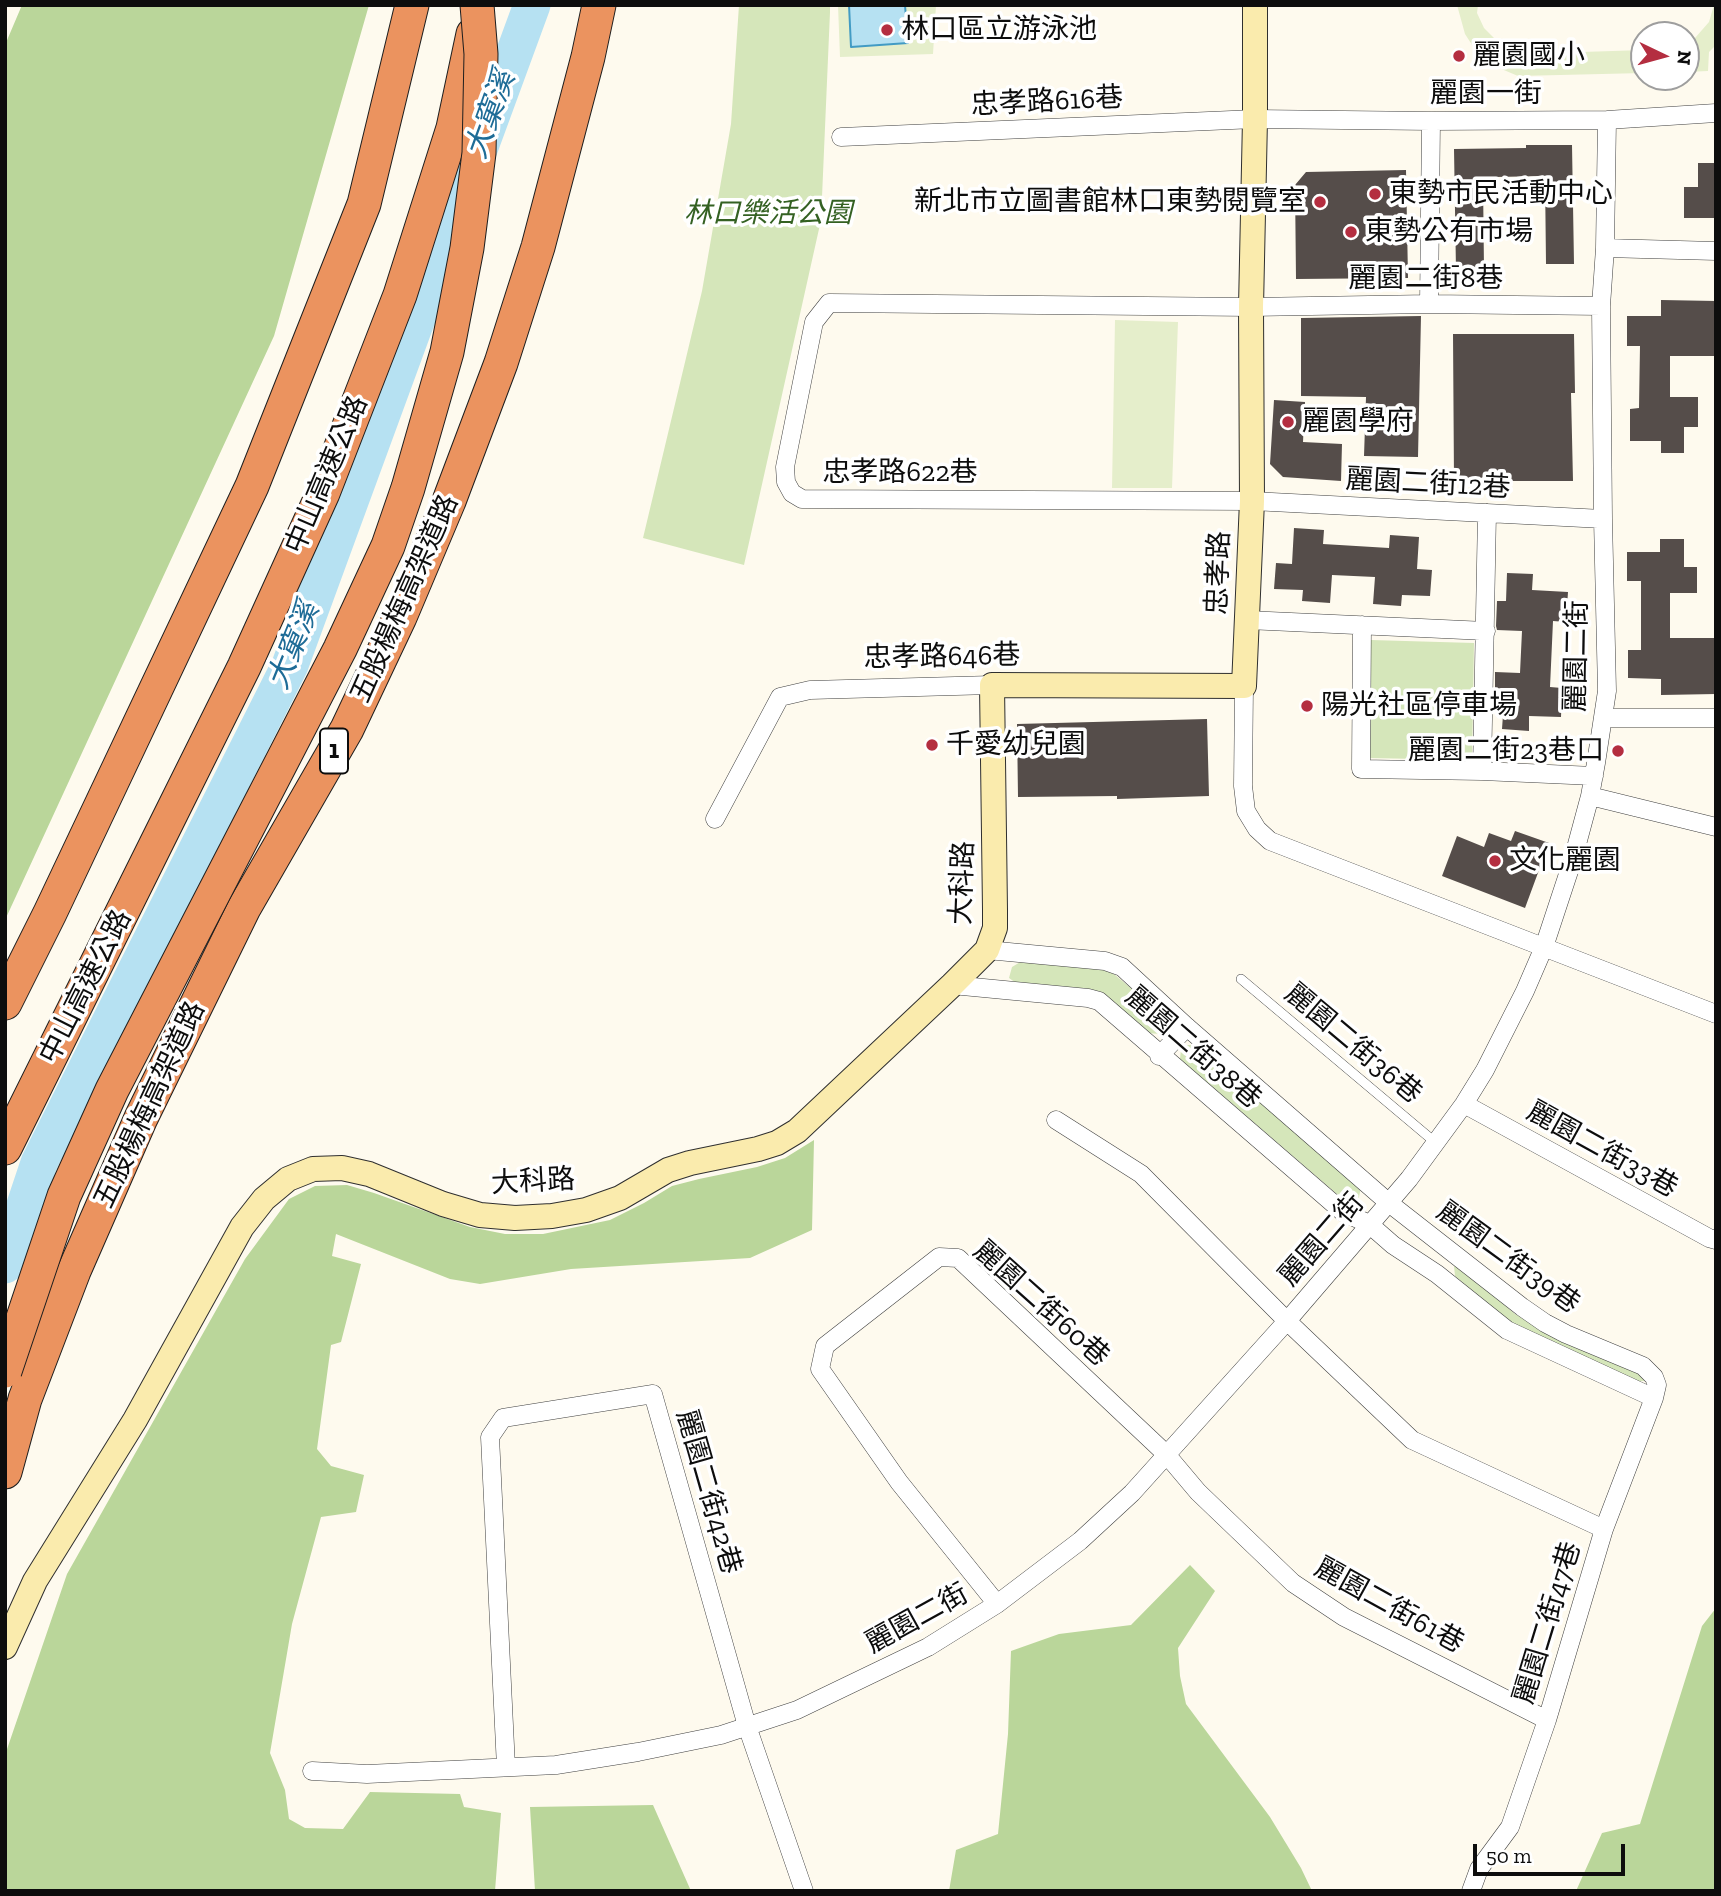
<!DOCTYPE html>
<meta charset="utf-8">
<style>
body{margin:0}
#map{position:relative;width:1721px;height:1896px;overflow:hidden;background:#fefaee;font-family:"Zilla Slab",serif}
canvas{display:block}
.frame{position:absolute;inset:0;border:7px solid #0d0d0d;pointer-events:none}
.north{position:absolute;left:1630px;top:21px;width:70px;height:70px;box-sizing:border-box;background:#fff;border:2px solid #9e9e9e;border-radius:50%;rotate:95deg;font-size:19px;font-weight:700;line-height:28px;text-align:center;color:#0d0d0d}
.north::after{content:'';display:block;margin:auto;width:24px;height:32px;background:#b42e40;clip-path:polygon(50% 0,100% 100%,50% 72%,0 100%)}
.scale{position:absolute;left:1473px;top:1844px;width:152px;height:32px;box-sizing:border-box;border:4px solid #0d0d0d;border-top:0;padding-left:9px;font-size:21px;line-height:24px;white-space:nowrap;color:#0d0d0d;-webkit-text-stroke:5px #fff;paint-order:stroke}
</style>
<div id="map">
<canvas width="1721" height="1896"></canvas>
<div class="frame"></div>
<div class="north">N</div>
<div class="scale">50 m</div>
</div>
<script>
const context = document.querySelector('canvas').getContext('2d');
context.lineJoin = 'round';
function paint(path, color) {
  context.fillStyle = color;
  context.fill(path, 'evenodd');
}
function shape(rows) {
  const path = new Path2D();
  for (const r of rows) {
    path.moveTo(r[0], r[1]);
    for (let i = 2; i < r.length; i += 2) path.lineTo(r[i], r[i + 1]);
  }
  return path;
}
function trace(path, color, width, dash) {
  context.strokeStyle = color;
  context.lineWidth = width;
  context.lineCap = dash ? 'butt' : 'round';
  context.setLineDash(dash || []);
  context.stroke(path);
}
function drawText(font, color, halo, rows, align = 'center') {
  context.font = font + ' "Zilla Slab","Noto Sans TC",serif';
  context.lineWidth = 7;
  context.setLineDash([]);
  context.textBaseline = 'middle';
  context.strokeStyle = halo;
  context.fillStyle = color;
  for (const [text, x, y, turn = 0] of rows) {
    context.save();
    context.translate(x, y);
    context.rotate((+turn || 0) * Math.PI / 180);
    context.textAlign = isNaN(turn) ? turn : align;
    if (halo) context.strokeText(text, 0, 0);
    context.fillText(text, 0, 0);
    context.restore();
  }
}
const green = shape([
 [739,5,830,5,830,12,821,220,744,565,643,538,702,291,731,124],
 [1371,640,1474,643,1472,760,1368,758],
 [1022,961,1102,967,1114,974,1164,1016,1166,1020,1164,1030,1160,1034,1148,1033,1101,992,1088,989,1019,985,1009,978,1012,967],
 [1187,1045,1198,1045,1361,1187,1359,1197,1353,1203,1345,1201,1180,1059,1181,1050],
 [1454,1266,1464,1270,1515,1314,1636,1370,1645,1381,1635,1381,1509,1322,1455,1276]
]);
const forest = shape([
 [22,5,369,5,274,336,5,920,5,45],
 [814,1140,812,1230,750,1258,571,1269,480,1284,450,1279,336,1234,332,1256,361,1264,341,1342,331,1345,317,1449,331,1466,364,1475,356,1512,321,1517,292,1624,270,1753,285,1790,289,1819,305,1828,343,1829,370,1792,460,1794,464,1807,501,1813,495,1891,5,1891,5,1755,67,1574,245,1259,289,1199,315,1186,347,1185,374,1193,470,1227,505,1234,543,1234,610,1220,644,1203,672,1186,699,1179,757,1167,785,1158],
 [1190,1565,1215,1591,1178,1648,1180,1676,1186,1704,1270,1817,1301,1868,1312,1891,949,1891,956,1850,998,1834,1008,1734,1011,1651,1059,1634,1131,1625],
 [1716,1608,1716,1891,1576,1891,1602,1833,1640,1824,1702,1626],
 [653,1805,691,1891,535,1891,530,1807]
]);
const pitch = shape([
 [838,5,936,5,933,54,840,57],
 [1457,5,1478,5,1477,13,1484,28,1499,43,1519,54,1644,50,1644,73,1518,76,1492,65,1476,51,1465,34],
 [1714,5,1716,5,1716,45,1709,52,1708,71,1686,72,1686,43,1695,38,1709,22],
 [1115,320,1178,322,1172,488,1112,488]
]);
const water = shape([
 [849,5,905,5,908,43,851,47,849,5]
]);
const river = shape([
 [5,1265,39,1163,290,665,532,5]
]);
const building = shape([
 [1526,145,1572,145,1574,264,1546,264,1545,176,1496,177,1496,180,1483,180,1484,270,1456,271,1454,149,1526,148],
 [1698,163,1716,163,1716,218,1684,218,1684,187,1698,187],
 [1406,170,1408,278,1296,279,1295,185,1306,172],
 [1661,300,1716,301,1716,356,1670,356,1670,397,1698,397,1698,427,1684,427,1684,453,1661,453,1661,441,1630,441,1630,409,1639,408,1640,346,1627,346,1627,316,1661,316],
 [1421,316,1418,457,1364,456,1366,397,1301,396,1301,318],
 [1453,334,1574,334,1575,393,1571,393,1573,481,1454,481],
 [1274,400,1305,402,1303,442,1342,444,1341,481,1283,477,1270,464],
 [1294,528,1324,530,1323,544,1389,548,1390,535,1419,537,1417,569,1432,570,1430,596,1402,595,1401,606,1373,604,1375,577,1332,575,1330,603,1302,601,1303,590,1274,589,1276,563,1292,564],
 [1660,539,1684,539,1684,567,1697,567,1697,593,1670,593,1670,638,1716,638,1716,694,1661,695,1661,679,1628,678,1628,650,1641,650,1641,581,1627,581,1627,552,1660,552],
 [1507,573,1533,574,1532,590,1568,592,1566,622,1553,621,1550,687,1562,688,1561,717,1529,716,1529,731,1502,729,1504,701,1495,700,1495,672,1520,673,1522,631,1497,630,1496,626,1497,601,1506,601],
 [1207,719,1209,796,1117,799,1117,796,1018,797,1017,724],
 [1515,831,1549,843,1525,908,1442,876,1457,836,1484,847,1489,833,1511,841]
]);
const lane = shape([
 [1241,979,1436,1143]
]);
const street = shape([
 [841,137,1255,119,1431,121,1607,120,1716,113],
 [1605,248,1716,251],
 [1429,304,1431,121],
 [1601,306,1429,304,1251,307,829,303,814,322,785,467,786,482,792,493,802,499,1252,501,1603,519],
 [1247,620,1486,631],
 [1362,625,1361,769,1482,771,1594,776],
 [1244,686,1243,786,1246,811,1257,829,1270,841,1716,1014],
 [1603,718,1716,718],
 [1482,771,1487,513],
 [1590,796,1716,827],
 [715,819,780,697,810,690,992,685],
 [987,950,1105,961,1122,967,1187,1027,1389,1203,1522,1307,1545,1323,1566,1334,1643,1366,1654,1377,1657,1385,1654,1398,1604,1529],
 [952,985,1088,998,1099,1001,1343,1212,1369,1224,1393,1245,1437,1274,1507,1330,1654,1398],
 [1159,1056,1187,1027],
 [1464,1104,1709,1238,1716,1240],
 [1056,1120,1141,1174,1287,1321,1412,1440,1604,1529,1547,1720,1510,1827,1479,1869,1471,1891],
 [997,1604,899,1482,820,1369,825,1346,939,1257,958,1258,1166,1454,1198,1492,1293,1583,1344,1617,1547,1720],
 [506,1767,490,1437,503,1418,653,1394,747,1726,804,1891],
 [312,1771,367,1774,556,1765,638,1752,721,1735,797,1710,928,1647,997,1604,1080,1541,1132,1493,1287,1321,1409,1179,1464,1104,1485,1070,1525,991,1544,947,1573,859,1590,796,1596,763,1607,691,1603,519,1601,306,1605,248,1607,120]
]);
const secondary = shape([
 [5,1647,35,1581,135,1420,242,1227,264,1199,288,1179,313,1169,342,1168,369,1174,443,1204,480,1215,515,1218,552,1216,586,1210,620,1198,668,1170,690,1163,758,1149,777,1143,797,1131,952,985,987,950,995,928,995,910,992,685,1244,686,1252,501,1251,307,1255,119,1255,5]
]);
const highway = shape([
 [5,1003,50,913,252,486,364,204,412,5],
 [5,1148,244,667,323,493,400,295,453,128,473,34],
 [5,1472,25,1399,74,1271,141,1118,244,908,347,729,400,617,449,501,501,363,538,247,588,57,599,5]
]);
const highwayBridge = shape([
 [5,1371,64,1196,112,1090,340,649,388,546,408,488,447,352,467,248,479,153,481,54,477,5]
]);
const markers = [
 [887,30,7,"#b42e40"],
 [1459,56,7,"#b42e40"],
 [1375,194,7,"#b42e40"],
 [1320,202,7,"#b42e40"],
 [1351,232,7,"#b42e40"],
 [1288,422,7,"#b42e40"],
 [1307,706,7,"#b42e40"],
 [932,745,7,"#b42e40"],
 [1618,751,7,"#b42e40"],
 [1495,861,7,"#b42e40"]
];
const shields = [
 [334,751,28]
];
const shieldNames = [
 ["1",334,751]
];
const poiNames = [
 ["林口區立游泳池",901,30],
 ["麗園國小",1473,56],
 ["東勢市民活動中心",1389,194],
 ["新北市立圖書館林口東勢閱覽室",1306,202,"right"],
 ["東勢公有市場",1365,232],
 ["麗園學府",1302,422],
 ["陽光社區停車場",1321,706],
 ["千愛幼兒園",946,745],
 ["麗園二街23巷口",1604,751,"right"],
 ["文化麗園",1509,861]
];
const streetNames = [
 ["麗園一街",1486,94],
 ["忠孝路616巷",1047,102,-3],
 ["麗園二街8巷",1426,279],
 ["忠孝路622巷",900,473],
 ["中山高速公路",327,475,-67],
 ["麗園二街12巷",1428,484,3],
 ["忠孝路",1219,573,-88],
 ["五股楊梅高架道路",405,599,-66],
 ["麗園二街",1577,656,-89],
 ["忠孝路646巷",942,657,-1],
 ["大科路",963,883,-88],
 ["中山高速公路",86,987,-63],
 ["麗園二街36巷",1353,1044,40],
 ["麗園二街38巷",1193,1048,41],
 ["五股楊梅高架道路",150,1105,-65],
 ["麗園二街33巷",1602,1150,29],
 ["大科路",533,1182,-3],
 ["麗園二街",1322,1240,-49],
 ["麗園二街39巷",1508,1258,36],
 ["麗園二街60巷",1041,1304,42],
 ["麗園二街42巷",708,1492,74],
 ["麗園二街61巷",1389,1606,29],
 ["麗園二街",917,1619,-29],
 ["麗園二街47巷",1548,1623,-73]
];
const parkNames = [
 ["林口樂活公園",768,214]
];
const waterNames = [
 ["大窠溪",491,115,-70],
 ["大窠溪",294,646,-68]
];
paint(green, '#d5e6ba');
paint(forest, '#bad69a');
paint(pitch, '#e5eecb');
paint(water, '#b6e1f2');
trace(water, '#429bc4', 2);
trace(river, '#b6e1f2', 37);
paint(building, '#554d4a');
trace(lane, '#404040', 10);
trace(street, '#404040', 19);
trace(secondary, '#2f2f2f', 26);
trace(highway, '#1e1e1e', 35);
trace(lane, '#fff', 9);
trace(street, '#fff', 18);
trace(secondary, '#faebad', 24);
trace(highway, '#eb935f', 33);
trace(highwayBridge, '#1e1e1e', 35, []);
trace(highwayBridge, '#eb935f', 33);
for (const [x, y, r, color] of markers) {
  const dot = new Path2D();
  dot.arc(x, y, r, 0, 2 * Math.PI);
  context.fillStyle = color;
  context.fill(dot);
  trace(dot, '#fff', 2.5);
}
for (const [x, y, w] of shields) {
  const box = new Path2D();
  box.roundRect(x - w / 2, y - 22.5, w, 45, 5);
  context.fillStyle = '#fff';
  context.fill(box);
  trace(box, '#0d0d0d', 2);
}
drawText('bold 26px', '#0d0d0d', null, shieldNames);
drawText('28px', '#0d0d0d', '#fff', poiNames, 'left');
drawText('28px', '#0d0d0d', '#fff', streetNames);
drawText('italic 28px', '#346122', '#fff', parkNames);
drawText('italic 30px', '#1e6c97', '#fff', waterNames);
</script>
